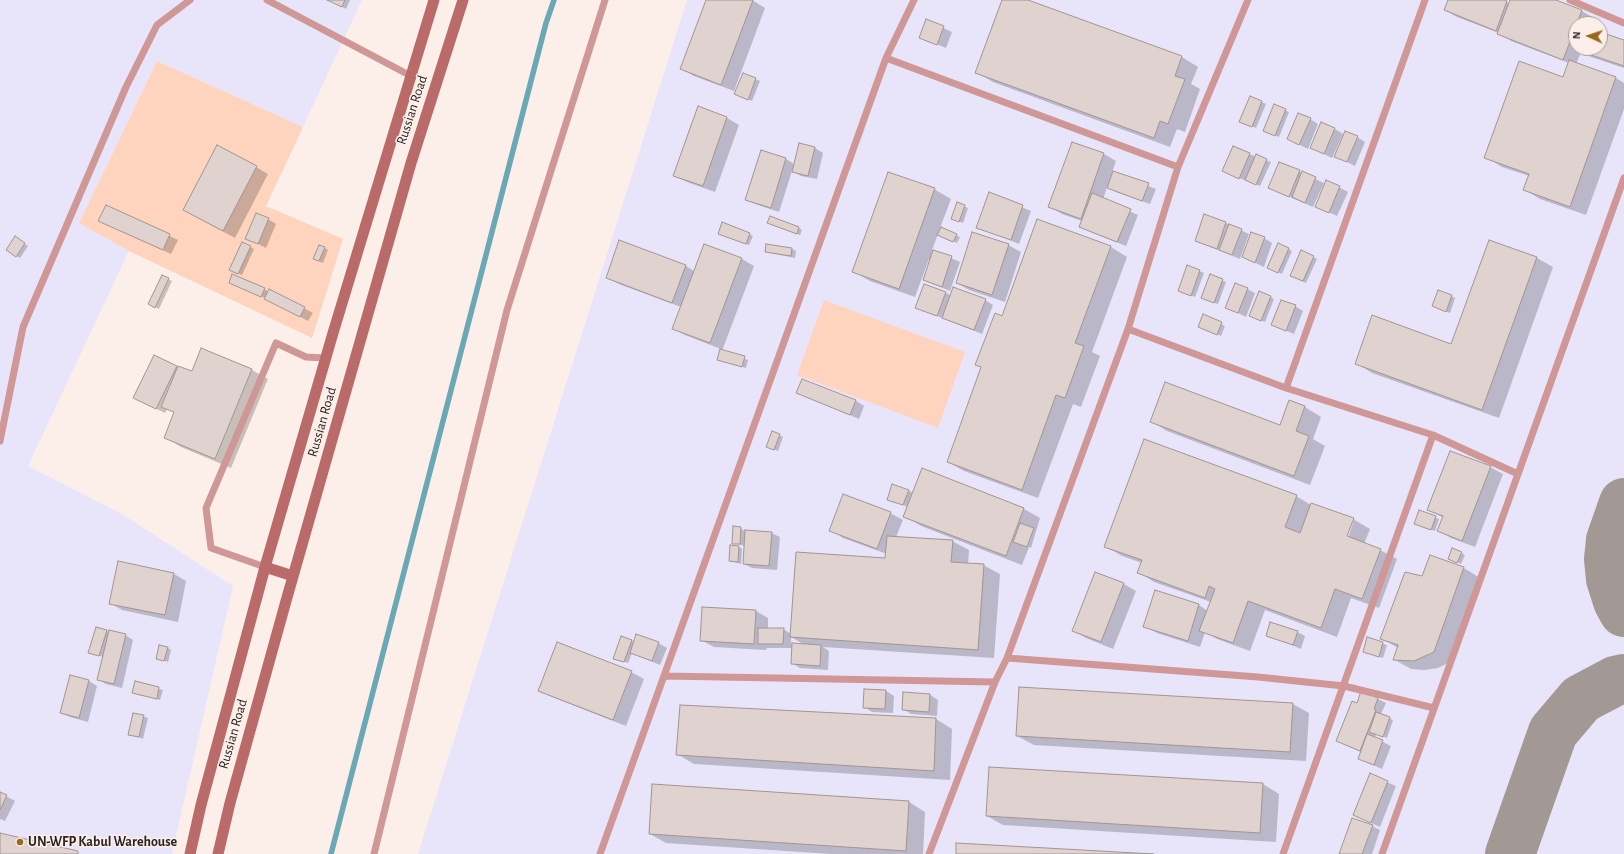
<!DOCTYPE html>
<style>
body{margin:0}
#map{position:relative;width:1624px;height:854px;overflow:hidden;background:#fcefe9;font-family:"Alegreya Sans",sans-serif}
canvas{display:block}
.north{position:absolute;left:1568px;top:16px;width:40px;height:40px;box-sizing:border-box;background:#fcefe9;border:1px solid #a89e9a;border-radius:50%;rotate:273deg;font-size:11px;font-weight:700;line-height:16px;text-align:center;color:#2a2523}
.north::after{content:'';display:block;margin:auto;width:14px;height:18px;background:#9b671d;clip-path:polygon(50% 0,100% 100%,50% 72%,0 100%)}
</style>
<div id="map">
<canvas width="1624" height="854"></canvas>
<div class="north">N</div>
</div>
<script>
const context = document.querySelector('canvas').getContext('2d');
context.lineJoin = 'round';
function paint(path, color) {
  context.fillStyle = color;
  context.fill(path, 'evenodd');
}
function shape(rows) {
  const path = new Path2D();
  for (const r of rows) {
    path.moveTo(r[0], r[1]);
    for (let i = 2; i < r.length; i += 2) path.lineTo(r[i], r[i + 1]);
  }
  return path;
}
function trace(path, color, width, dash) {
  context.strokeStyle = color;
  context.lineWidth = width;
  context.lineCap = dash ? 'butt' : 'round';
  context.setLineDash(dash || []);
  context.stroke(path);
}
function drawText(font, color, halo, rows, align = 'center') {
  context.font = font + ' "Alegreya Sans",sans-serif';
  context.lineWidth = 3;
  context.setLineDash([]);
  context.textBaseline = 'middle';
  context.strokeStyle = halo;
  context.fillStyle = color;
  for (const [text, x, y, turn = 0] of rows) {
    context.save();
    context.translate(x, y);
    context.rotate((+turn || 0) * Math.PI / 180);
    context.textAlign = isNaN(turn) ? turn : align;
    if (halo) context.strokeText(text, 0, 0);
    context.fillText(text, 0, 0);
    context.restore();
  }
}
const industrial = shape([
 [0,0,362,0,303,127,157,61,79,223,129,251,28,466,122,514,233,586,172,854,0,854],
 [687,0,1624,0,1624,854,418,854],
 [1576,24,1600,24,1600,48,1576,48]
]);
const green = shape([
 [157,61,303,127,266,206,343,239,312,338,129,251,79,223],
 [824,300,965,352,938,428,797,375]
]);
const shadow = shape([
 [329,0,350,0,346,9],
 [707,0,752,0,765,8,734,91,694,76,682,69],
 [1003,0,1025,0,1182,57,1198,67,1191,84,1200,89,1185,132,1177,129,1170,147,993,82,976,72],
 [1449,0,1502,0,1510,4,1511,0,1553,0,1582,11,1594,18,1592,24,1576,24,1576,48,1583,48,1576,64,1616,78,1624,83,1624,109,1586,215,1540,199,1524,189,1529,176,1502,167,1486,157,1563,79,1569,63,1511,41,1499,33,1457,17,1445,10],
 [926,20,952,32,946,48,920,37],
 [1600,33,1624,41,1624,68,1591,57,1583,52,1585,48,1600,48],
 [743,74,760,81,752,101,739,96],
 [1251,97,1266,104,1256,128,1244,123],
 [1275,106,1289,112,1279,137,1268,132],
 [698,108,727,118,739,125,715,192,687,182,674,175],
 [1310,119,1318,124,1308,149,1288,139],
 [1335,129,1343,134,1332,158,1311,148],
 [1357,137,1365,142,1355,166,1335,156],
 [1073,143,1104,154,1116,161,1112,172,1156,189,1150,204,1116,192,1107,187,1103,199,1138,215,1126,246,1088,231,1080,226,1082,221,1062,214,1050,207],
 [799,144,815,148,823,153,817,179,801,176,792,171,779,212,755,204,747,200,761,152,786,159,794,164],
 [1249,154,1271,162,1260,186,1231,175],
 [1280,163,1324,183,1313,207,1269,188],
 [256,167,268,174,235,238,196,217],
 [1327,181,1348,192,1337,216,1316,206],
 [934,189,951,199,940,228,960,237,957,243,938,234,932,250,960,262,950,291,924,280,931,260,929,259,915,297,870,281,853,271],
 [989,194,1031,211,1019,244,977,227],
 [106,206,178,240,171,254,100,221],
 [964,206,968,208,963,223,956,220],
 [268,219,276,224,266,248,246,238],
 [1038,220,1111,247,1127,257,1092,352,1100,356,1081,407,1073,404,1038,498,964,471,948,462,982,368,977,365,1003,317],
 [1226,223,1249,234,1240,259,1196,241],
 [772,225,799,228,802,230,800,235],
 [749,234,753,236,749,245,723,236],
 [15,238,28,246,20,258,7,250],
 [1264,238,1272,243,1264,267,1243,257],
 [620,241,686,266,694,271,704,245,742,259,754,266,722,351,748,360,746,368,721,361,718,359,721,349,685,335,673,328,681,307,619,284,607,277],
 [1490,241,1537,258,1553,267,1499,418,1372,373,1356,363,1452,346],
 [1278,244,1292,251,1282,274,1272,269],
 [767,245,792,249,796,251,795,258,770,253,766,251],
 [1008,245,1021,252,1005,302,969,290,957,283],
 [250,247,254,249,242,275,234,272],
 [325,248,328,250,323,263,318,261],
 [1313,257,1317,259,1306,283,1295,278],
 [1188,267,1204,273,1195,297,1183,292],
 [162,276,172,281,159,309,153,306],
 [1210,276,1226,282,1218,304,1206,300],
 [234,285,264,289,269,292,270,290,313,313,308,321,265,298],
 [1247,289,1255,293,1246,317,1226,307],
 [945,292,951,296,985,300,993,305,982,334,917,308],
 [1451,296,1455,298,1450,313,1433,306],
 [1270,297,1274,299,1265,322,1254,318],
 [1295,306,1303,311,1294,334,1273,325],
 [1204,316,1225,326,1221,336,1203,328],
 [202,349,252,370,268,379,231,468,181,447,165,437,175,413,167,409,165,413,142,402,154,356,178,368,192,373],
 [797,393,856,401,864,406,859,419],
 [1290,401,1305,407,1321,417,1313,439,1325,446,1310,485,1167,431,1151,421,1280,426],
 [779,435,783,437,778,451,771,448],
 [1490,467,1503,474,1475,547,1451,538,1438,530,1444,518,1428,510],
 [923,469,1024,509,1040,518,1031,548,1029,547,1022,565,921,526,904,516,908,507,892,501,908,490,913,493],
 [1296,496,1311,505,1353,519,1370,529,1364,544,1380,550,1397,559,1379,608,1351,598,1337,637,1265,610,1250,651,1217,639,1205,632,1200,647,1157,633,1145,626,1155,592,1199,605,1208,611,1211,602,1154,582,1138,572,1142,563,1122,556,1105,546],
 [1352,520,1354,520,1347,541,1345,541],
 [1420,511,1439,519,1435,531,1419,525],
 [890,513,903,520,896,537,952,541,969,550,968,564,983,565,1000,574,994,658,823,647,829,651,828,670,800,668,792,663,793,648,767,648,766,650,714,647,701,640,703,608,756,611,768,618,768,629,783,629,791,634,886,559,887,554,843,538,831,530],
 [791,637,805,645,791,644],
 [741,528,744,531,771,533,780,537,777,570,752,568,744,564,745,546,733,543],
 [739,547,742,549,741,564,730,561],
 [1461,553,1465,555,1461,564,1453,560],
 [1431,557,1464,568,1480,578,1450,662,1438,668,1424,670,1411,669,1395,660,1398,648,1381,638,1422,577],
 [119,562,174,574,186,581,178,622,122,610,110,603],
 [1096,573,1124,584,1136,591,1113,649,1086,638,1074,631],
 [106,631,125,635,133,640,122,688,106,684,98,679,103,657,89,652],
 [1297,632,1305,636,1301,649,1267,635],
 [1367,639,1387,645,1383,658,1364,652],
 [631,641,634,642,658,643,667,648,660,665,632,653,628,663,618,660],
 [168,648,171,650,168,662,157,658],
 [631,672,644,679,626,726,552,697,540,690],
 [89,681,97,686,88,722,70,717,62,713],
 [136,683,163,690,160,700,134,693],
 [865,690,886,691,894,696,893,713,872,712,864,707],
 [904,693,930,695,938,700,937,716,911,714,903,709],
 [1378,699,1386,703,1381,714,1393,720,1387,738,1376,734,1375,738,1391,746,1382,769,1359,759,1361,752,1337,741,1358,704],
 [1293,704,1309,713,1306,761,1034,745,1017,736],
 [681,706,936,719,952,729,950,780,694,764,677,754],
 [134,714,148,718,143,739,130,734],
 [1370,775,1396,786,1380,827,1354,815],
 [1263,784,1279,794,1276,842,1003,825,987,816],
 [653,785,909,802,925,812,923,854,831,854,666,843,650,834],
 [0,793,15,801,5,821,0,819],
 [1372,826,1380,830,1372,854,1340,854]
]);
const stream = shape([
 [331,854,546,23,554,0]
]);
const taxiway = shape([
 [1624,503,1611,540,1609,559,1611,579,1618,601,1624,612],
 [1510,854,1553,732,1581,699,1615,681,1624,679]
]);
const building = shape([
 [327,0,345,0,342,7,327,0],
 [706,0,753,0,721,85,680,69,706,0],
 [1002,0,1028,0,1182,56,1175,76,1185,79,1168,124,1160,121,1154,138,975,73,1002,0],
 [1448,0,1505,0,1507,1,1496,31,1444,10,1448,0],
 [1510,0,1556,0,1582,10,1563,60,1497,34,1510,0],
 [926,19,944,26,937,45,919,38,926,19],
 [1600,32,1624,40,1624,66,1582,52,1584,48,1600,48,1600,32],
 [1569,60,1616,77,1570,207,1523,190,1529,174,1484,158,1519,61,1563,77,1569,60],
 [743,73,756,78,748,100,734,94,743,73],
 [1250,96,1262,101,1252,127,1239,122,1250,96],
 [1274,104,1286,109,1275,136,1263,131,1274,104],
 [698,106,727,117,703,186,673,176,698,106],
 [1298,113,1311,118,1299,145,1287,139,1298,113],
 [1321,122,1335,128,1324,154,1310,148,1321,122],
 [1345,131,1358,136,1347,162,1334,157,1345,131],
 [1072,142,1104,153,1081,219,1048,207,1072,142],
 [799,143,815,147,808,176,792,172,799,143],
 [217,145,257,166,223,231,183,210,217,145],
 [1233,146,1250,153,1239,179,1222,171,1233,146],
 [761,150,786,158,771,208,745,200,761,150],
 [1256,154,1267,159,1256,185,1245,180,1256,154],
 [1279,162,1300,170,1289,197,1268,188,1279,162],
 [1113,171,1149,183,1142,201,1107,188,1113,171],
 [1302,171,1316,177,1305,203,1292,197,1302,171],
 [888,172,935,188,899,289,852,272,888,172],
 [1326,180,1340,186,1329,213,1315,207,1326,180],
 [989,192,1023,205,1011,240,976,228,989,192],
 [1092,193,1131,209,1117,242,1079,227,1092,193],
 [957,202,965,205,959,222,951,219,957,202],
 [106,205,170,234,163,250,98,221,106,205],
 [256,213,269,218,258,244,245,239,256,213],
 [1204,214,1226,222,1217,249,1195,241,1204,214],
 [770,216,799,227,797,234,767,223,770,216],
 [1037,219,1111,246,1075,343,1084,346,1065,398,1056,395,1022,490,947,462,981,367,975,365,995,313,1002,316,1037,219],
 [722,222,750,233,746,244,718,234,722,222],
 [1229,224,1242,229,1232,255,1219,250,1229,224],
 [941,227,957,234,953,242,937,235,941,227],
 [972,232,1009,244,992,295,956,283,972,232],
 [1251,232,1265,237,1255,263,1242,257,1251,232],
 [15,236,25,243,16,257,6,250,15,236],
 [619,240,686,265,672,303,606,278,619,240],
 [1489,240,1537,257,1482,410,1355,364,1372,315,1451,344,1489,240],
 [242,242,251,246,238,274,229,270,242,242],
 [1278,243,1289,248,1278,273,1267,268,1278,243],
 [704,244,742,258,710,343,672,329,704,244],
 [766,244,792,248,791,256,765,252,766,244],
 [319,245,325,247,319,261,313,259,319,245],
 [933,250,952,256,942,287,923,280,933,250],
 [1301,250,1314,256,1303,281,1290,276,1301,250],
 [1187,265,1200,270,1191,296,1178,291,1187,265],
 [232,274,265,288,261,297,229,283,232,274],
 [1210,274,1223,279,1214,303,1201,298,1210,274],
 [162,275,169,278,155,308,148,304,162,275],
 [1235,283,1248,288,1238,313,1225,308,1235,283],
 [924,284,946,292,937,316,915,308,924,284],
 [953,287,986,299,974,330,942,318,953,287],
 [269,289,305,307,300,317,264,299,269,289],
 [1438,290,1452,295,1446,312,1432,306,1438,290],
 [1259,291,1271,296,1261,321,1249,316,1259,291],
 [1281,300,1296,305,1286,331,1271,325,1281,300],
 [1203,314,1222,322,1217,335,1198,327,1203,314],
 [201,348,252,369,215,459,164,438,174,412,161,407,178,366,192,371,201,348],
 [720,349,745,356,742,367,717,360,720,349],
 [154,355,177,366,156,409,133,398,154,355],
 [802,379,856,400,850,415,796,393,802,379],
 [1165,382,1280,425,1289,400,1305,406,1296,431,1309,436,1294,476,1150,422,1165,382],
 [772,431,780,434,774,450,766,447,772,431],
 [1144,439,1297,495,1285,527,1300,533,1311,503,1354,518,1347,536,1381,549,1362,599,1335,589,1321,628,1248,601,1233,643,1199,631,1215,589,1209,586,1205,598,1137,573,1142,560,1104,547,1144,439],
 [1450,451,1491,466,1462,541,1437,531,1443,516,1427,510,1450,451],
 [922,468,1024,508,1006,556,903,517,922,468],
 [892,484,909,490,903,505,887,500,892,484],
 [843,494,891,512,877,549,829,531,843,494],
 [1419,510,1436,516,1431,530,1414,524,1419,510],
 [1020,523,1034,528,1027,547,1013,542,1020,523],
 [733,526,741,527,740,544,732,544,733,526],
 [745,530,772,532,769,566,743,564,745,530],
 [887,536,953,540,951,562,984,564,978,650,790,637,796,552,885,558,887,536],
 [730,545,739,546,738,562,729,561,730,545],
 [1452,548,1462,552,1457,563,1448,559,1452,548],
 [1430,555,1464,567,1434,652,1414,661,1393,660,1398,645,1380,639,1405,572,1422,576,1430,555],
 [118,561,174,573,165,615,109,604,118,561],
 [1095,572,1124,583,1101,642,1072,631,1095,572],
 [1155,590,1199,604,1188,641,1143,627,1155,590],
 [702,607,756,610,754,644,700,641,702,607],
 [1270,622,1298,631,1293,645,1266,636,1270,622],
 [96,627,107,630,99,656,88,653,96,627],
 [758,628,784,628,783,644,758,644,758,628],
 [109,630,126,634,114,684,97,680,109,630],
 [636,634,659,642,652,661,630,653,636,634],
 [621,636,632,640,624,662,613,659,621,636],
 [1367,637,1383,642,1379,657,1363,652,1367,637],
 [557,642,632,671,613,720,538,691,557,642],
 [792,643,821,645,820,666,791,664,792,643],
 [159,645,168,647,164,661,156,659,159,645],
 [70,675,89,680,79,718,60,713,70,675],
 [135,681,159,687,157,699,132,693,135,681],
 [1019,687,1293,703,1290,752,1016,736,1019,687],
 [864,689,886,690,885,709,863,708,864,689],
 [1361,691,1378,698,1374,709,1376,710,1360,751,1336,741,1352,701,1357,703,1361,691],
 [903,692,930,694,929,712,902,710,903,692],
 [680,705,936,718,934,771,676,755,680,705],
 [1376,712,1390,717,1383,737,1369,732,1376,712],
 [133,713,144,715,139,737,128,735,133,713],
 [1367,734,1383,740,1374,765,1358,759,1367,734],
 [989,767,1263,783,1260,833,986,816,989,767],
 [1370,773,1388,781,1371,823,1353,815,1370,773],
 [652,784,909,801,906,851,649,834,652,784],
 [0,792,7,795,0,810,0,792],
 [1352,818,1373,825,1362,854,1339,854,1352,818],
 [0,833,78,851,78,854,0,854,0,833],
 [956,843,1154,854,956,854,956,843]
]);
const service = shape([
 [267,0,411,76],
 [1570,0,1624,23],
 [886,58,1178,167],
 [1128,329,1286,388,1433,435,1518,474],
 [1286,388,1425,0],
 [0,441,23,327,126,87,157,25,190,0],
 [265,567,211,548,206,508,276,343,306,357,325,358],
 [1007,658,1258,677,1344,686,1434,708],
 [665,676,995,682],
 [374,854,507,310,605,0],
 [600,854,886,58,914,0],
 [929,854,995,682,1007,658,1128,329,1178,167,1248,0],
 [1283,854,1433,435],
 [1382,854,1624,178]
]);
const secondary = shape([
 [265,567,293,576],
 [190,854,201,805,265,567,333,333,434,0],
 [218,854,230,803,286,601,411,163,463,0]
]);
const markers = [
 [20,842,4,"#9b671d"]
];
const streetNames = [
 ["Russian Road",412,110,-72],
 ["Russian Road",322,422,-74],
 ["Russian Road",233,734,-74]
];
const poiNames = [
 ["UN-WFP Kabul Warehouse",28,842]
];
paint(industrial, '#e8e5fb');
paint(green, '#fed4be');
paint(shadow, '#0003');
trace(stream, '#6ba8b5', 5.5);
trace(taxiway, '#a29894', 50);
paint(building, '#e0d2ce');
trace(building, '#a29692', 1);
trace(service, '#cf9796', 7);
trace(secondary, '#b96a69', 11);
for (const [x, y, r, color] of markers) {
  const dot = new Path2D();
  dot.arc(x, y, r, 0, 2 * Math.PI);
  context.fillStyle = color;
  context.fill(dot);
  trace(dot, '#fcefe9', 1.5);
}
drawText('14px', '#2a2523', '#fcefe9', streetNames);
drawText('bold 14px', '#2a2523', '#fcefe9', poiNames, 'left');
</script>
